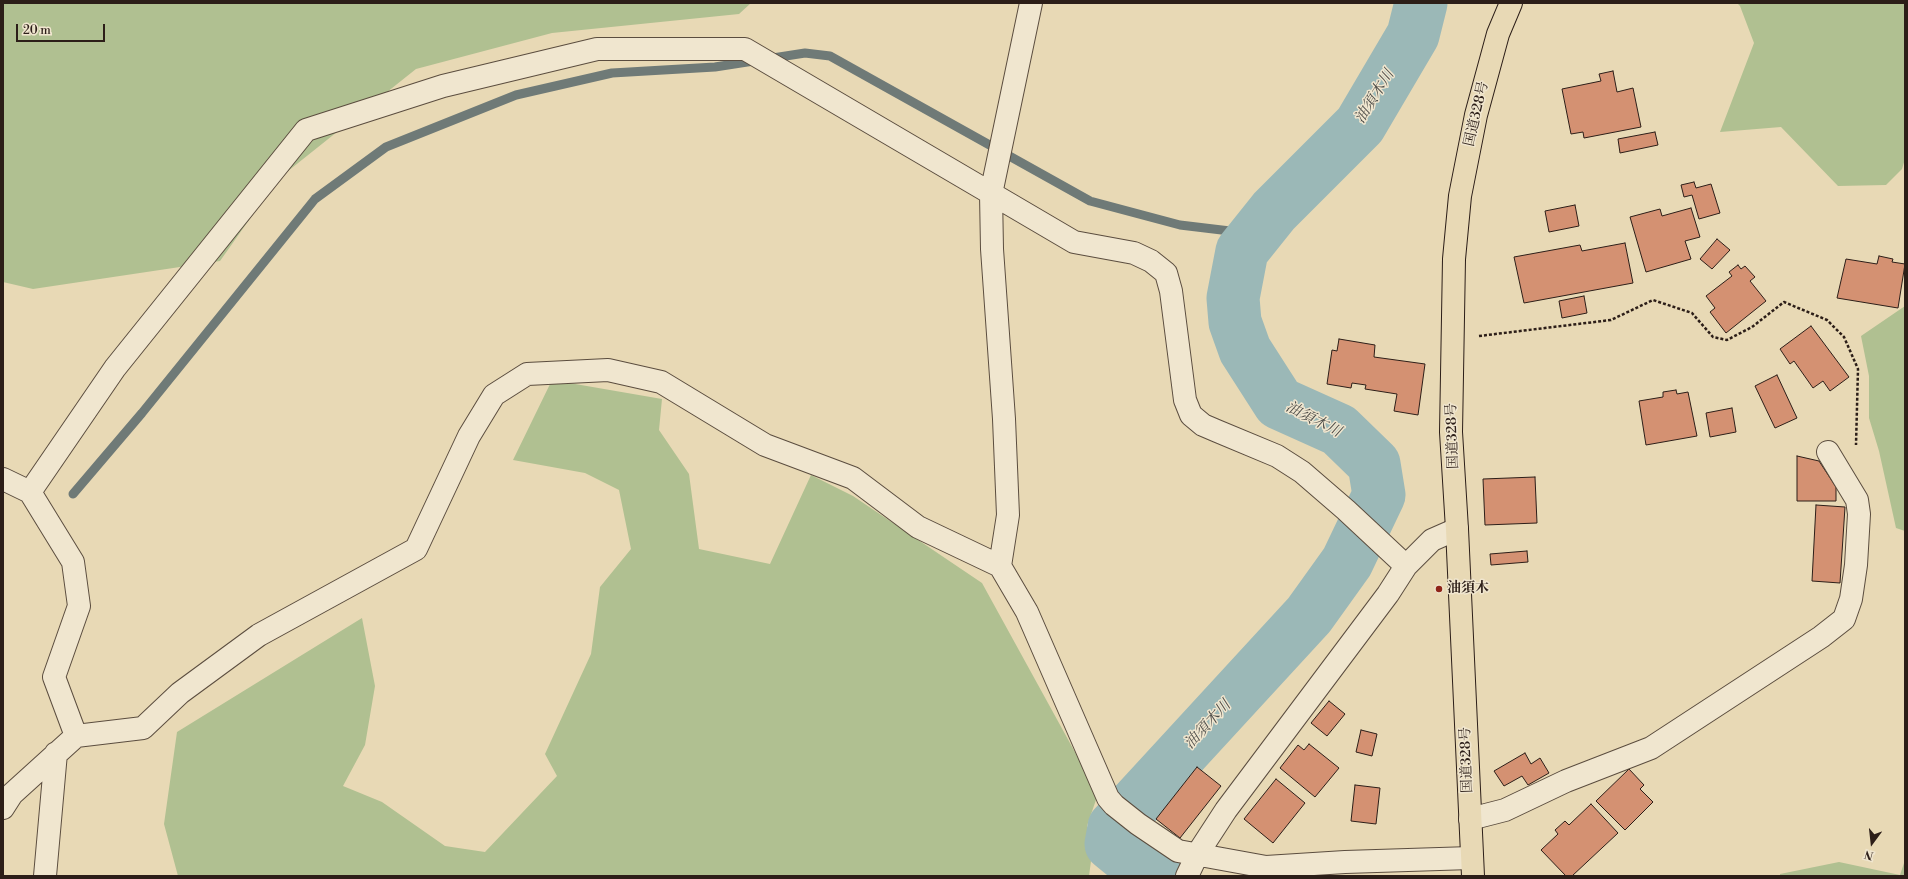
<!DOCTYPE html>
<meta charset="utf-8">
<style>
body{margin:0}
#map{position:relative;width:1908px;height:879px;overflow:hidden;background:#e8d9b5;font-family:"Libre Bodoni",serif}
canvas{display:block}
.frame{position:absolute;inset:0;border:4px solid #2c1e18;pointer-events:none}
.north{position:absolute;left:1852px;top:823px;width:40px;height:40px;-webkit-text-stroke:3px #f0e6cf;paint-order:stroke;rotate:195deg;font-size:11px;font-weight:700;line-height:16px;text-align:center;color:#2c1e18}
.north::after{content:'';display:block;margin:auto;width:14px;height:18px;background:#2c1e18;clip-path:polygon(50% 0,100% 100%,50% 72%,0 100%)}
.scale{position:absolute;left:16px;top:24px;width:89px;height:18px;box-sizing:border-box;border:2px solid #2c1e18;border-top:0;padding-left:5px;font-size:12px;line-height:14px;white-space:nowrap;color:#2c1e18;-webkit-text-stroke:3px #f0e6cf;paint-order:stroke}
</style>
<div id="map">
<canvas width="1908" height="879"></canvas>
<div class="frame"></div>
<div class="north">N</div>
<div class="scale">20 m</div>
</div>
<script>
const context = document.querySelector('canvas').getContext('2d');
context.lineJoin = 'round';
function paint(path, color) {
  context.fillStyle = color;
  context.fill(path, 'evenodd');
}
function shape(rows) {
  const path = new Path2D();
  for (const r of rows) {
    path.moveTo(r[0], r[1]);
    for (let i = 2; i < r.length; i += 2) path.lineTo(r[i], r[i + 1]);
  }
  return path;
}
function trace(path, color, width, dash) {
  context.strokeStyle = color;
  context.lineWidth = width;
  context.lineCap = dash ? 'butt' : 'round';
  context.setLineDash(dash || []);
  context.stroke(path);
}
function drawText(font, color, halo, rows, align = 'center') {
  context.font = font + ' "Libre Bodoni","Noto Serif JP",serif';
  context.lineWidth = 3;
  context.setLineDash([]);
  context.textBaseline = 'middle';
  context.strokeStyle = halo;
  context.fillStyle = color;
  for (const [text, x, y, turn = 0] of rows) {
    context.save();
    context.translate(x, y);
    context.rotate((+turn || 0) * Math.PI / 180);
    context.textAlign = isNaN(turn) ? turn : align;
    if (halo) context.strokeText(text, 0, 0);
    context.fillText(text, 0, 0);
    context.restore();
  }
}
const green = shape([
 [3,3,751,3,739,14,552,33,416,69,278,179,220,261,33,289,3,282],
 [1737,3,1905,3,1905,159,1902,169,1886,185,1838,186,1781,127,1720,132,1754,43,1740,6],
 [1905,306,1905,531,1896,528,1879,451,1869,418,1869,376,1861,336],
 [552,380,662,399,659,430,689,474,699,549,770,564,811,475,853,496,982,583,1098,794,1087,826,1091,861,1089,876,178,876,164,824,177,732,362,618,375,686,365,745,343,786,382,802,445,846,485,852,557,776,545,754,591,654,600,587,631,549,619,490,585,473,513,460],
 [1905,860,1905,876,1780,876,1780,874,1839,862,1900,875]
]);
const stream = shape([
 [73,494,142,413,315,199,386,147,516,95,612,73,715,67,805,53,830,56,1090,201,1180,225,1255,234]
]);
const river = shape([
 [1159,876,1133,862,1111,844,1114,827,1309,615,1347,562,1379,495,1374,464,1339,430,1279,403,1245,350,1235,322,1233,298,1242,251,1274,211,1360,125,1413,35,1421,3]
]);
const building = shape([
 [1613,71,1617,92,1633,88,1641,127,1584,138,1583,132,1571,134,1562,89,1601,81,1599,74,1613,71],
 [1655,132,1658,145,1620,153,1618,139,1655,132],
 [1694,182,1696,188,1711,184,1720,213,1699,219,1692,195,1684,197,1681,185,1694,182],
 [1575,205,1579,226,1549,232,1545,211,1575,205],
 [1691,208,1700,237,1685,241,1691,259,1646,272,1630,217,1660,209,1662,216,1691,208],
 [1717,239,1730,250,1712,269,1700,259,1717,239],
 [1625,243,1633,283,1524,303,1514,257,1580,245,1582,251,1625,243],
 [1879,256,1893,259,1892,262,1905,264,1898,308,1837,298,1846,259,1877,264,1879,256],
 [1738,265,1741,269,1745,266,1755,277,1750,281,1766,301,1726,333,1710,312,1715,308,1706,296,1732,276,1729,272,1738,265],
 [1584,296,1587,313,1562,318,1559,301,1584,296],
 [1811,326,1849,377,1830,391,1823,381,1813,388,1794,361,1790,364,1780,349,1811,326],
 [1339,339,1375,345,1374,357,1425,364,1418,415,1394,411,1397,394,1365,389,1366,385,1352,383,1351,388,1327,384,1332,350,1337,351,1339,339],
 [1777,375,1797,418,1775,428,1755,386,1777,375],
 [1676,390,1677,394,1688,392,1697,436,1646,445,1639,401,1663,397,1663,392,1676,390],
 [1732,408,1736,432,1710,437,1706,413,1732,408],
 [1797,456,1819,461,1836,487,1836,501,1797,501,1797,456],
 [1535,477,1537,523,1485,525,1483,479,1535,477],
 [1816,505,1845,507,1840,583,1812,581,1816,505],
 [1527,551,1528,562,1491,565,1490,554,1527,551],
 [1329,701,1345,714,1327,736,1311,723,1329,701],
 [1361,730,1377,734,1372,756,1356,752,1361,730],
 [1309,744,1339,768,1315,797,1280,768,1298,745,1304,750,1309,744],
 [1525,753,1531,764,1540,758,1549,773,1528,785,1522,776,1504,786,1494,771,1525,753],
 [1197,767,1221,786,1180,838,1156,819,1197,767],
 [1629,769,1644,785,1640,789,1653,802,1625,830,1596,801,1629,769],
 [1276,779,1305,803,1273,843,1244,819,1276,779],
 [1355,785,1380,788,1376,824,1351,821,1355,785],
 [1591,804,1618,833,1572,876,1566,876,1541,850,1558,834,1555,830,1565,821,1569,825,1591,804]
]);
const path = shape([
 [1479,336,1611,320,1653,300,1692,313,1713,337,1727,340,1752,327,1784,302,1827,320,1844,337,1858,369,1856,445]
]);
const minor = shape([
 [3,479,30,492],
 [1000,566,1008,515,1004,419,992,249,991,194,1031,3],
 [76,736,54,677,79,606,73,562,30,492,115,368,306,130,443,86,597,49,745,49,1074,242,1134,253,1151,261,1166,273,1171,291,1185,400,1191,415,1203,425,1217,431,1277,456,1302,472,1346,510,1406,566],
 [3,808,12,794,76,736,143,728,180,693,259,635,416,549,469,436,494,395,527,374,608,370,661,382,765,445,853,478,918,527,1000,566,1027,612,1108,798,1114,805,1138,824,1178,851,1266,867,1345,862,1471,858],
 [1470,819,1505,810,1566,781,1651,748,1821,637,1844,619,1851,599,1856,565,1859,514,1857,500,1828,452],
 [45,876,56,753],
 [1187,876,1198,853,1226,810,1388,594,1406,566,1432,540,1457,529]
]);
const trunk = shape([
 [1473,876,1457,529,1451,432,1454,259,1460,196,1476,115,1498,34,1511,3]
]);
const markers = [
 [1439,589,4,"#8f2418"]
];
const streetNames = [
 ["国道328号",1477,114,-77],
 ["国道328号",1453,436,-92],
 ["国道328号",1467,760,-92]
];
const poiNames = [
 ["油須木",1447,589]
];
const waterNames = [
 ["油須木川",1375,97,-58],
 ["油須木川",1313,420,27],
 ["油須木川",1208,725,-47]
];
paint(green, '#b0c091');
trace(stream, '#6f7a77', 9);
trace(river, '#9bb8b7', 53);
paint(building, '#d49172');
trace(building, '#2c1e18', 1);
trace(minor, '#5b4d3f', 24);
trace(trunk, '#2c1e18', 24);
trace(path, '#2c1e18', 2.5, [3, 2]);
trace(minor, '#f0e6cf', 22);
trace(trunk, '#e8d9b5', 22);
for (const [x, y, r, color] of markers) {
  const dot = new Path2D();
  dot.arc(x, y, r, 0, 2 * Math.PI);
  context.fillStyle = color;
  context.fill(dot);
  trace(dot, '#f0e6cf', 1.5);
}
drawText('14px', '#2c1e18', '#f0e6cf', streetNames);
drawText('bold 14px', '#2c1e18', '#f0e6cf', poiNames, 'left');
drawText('italic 15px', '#4d4c48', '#f0e6cf', waterNames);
</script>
